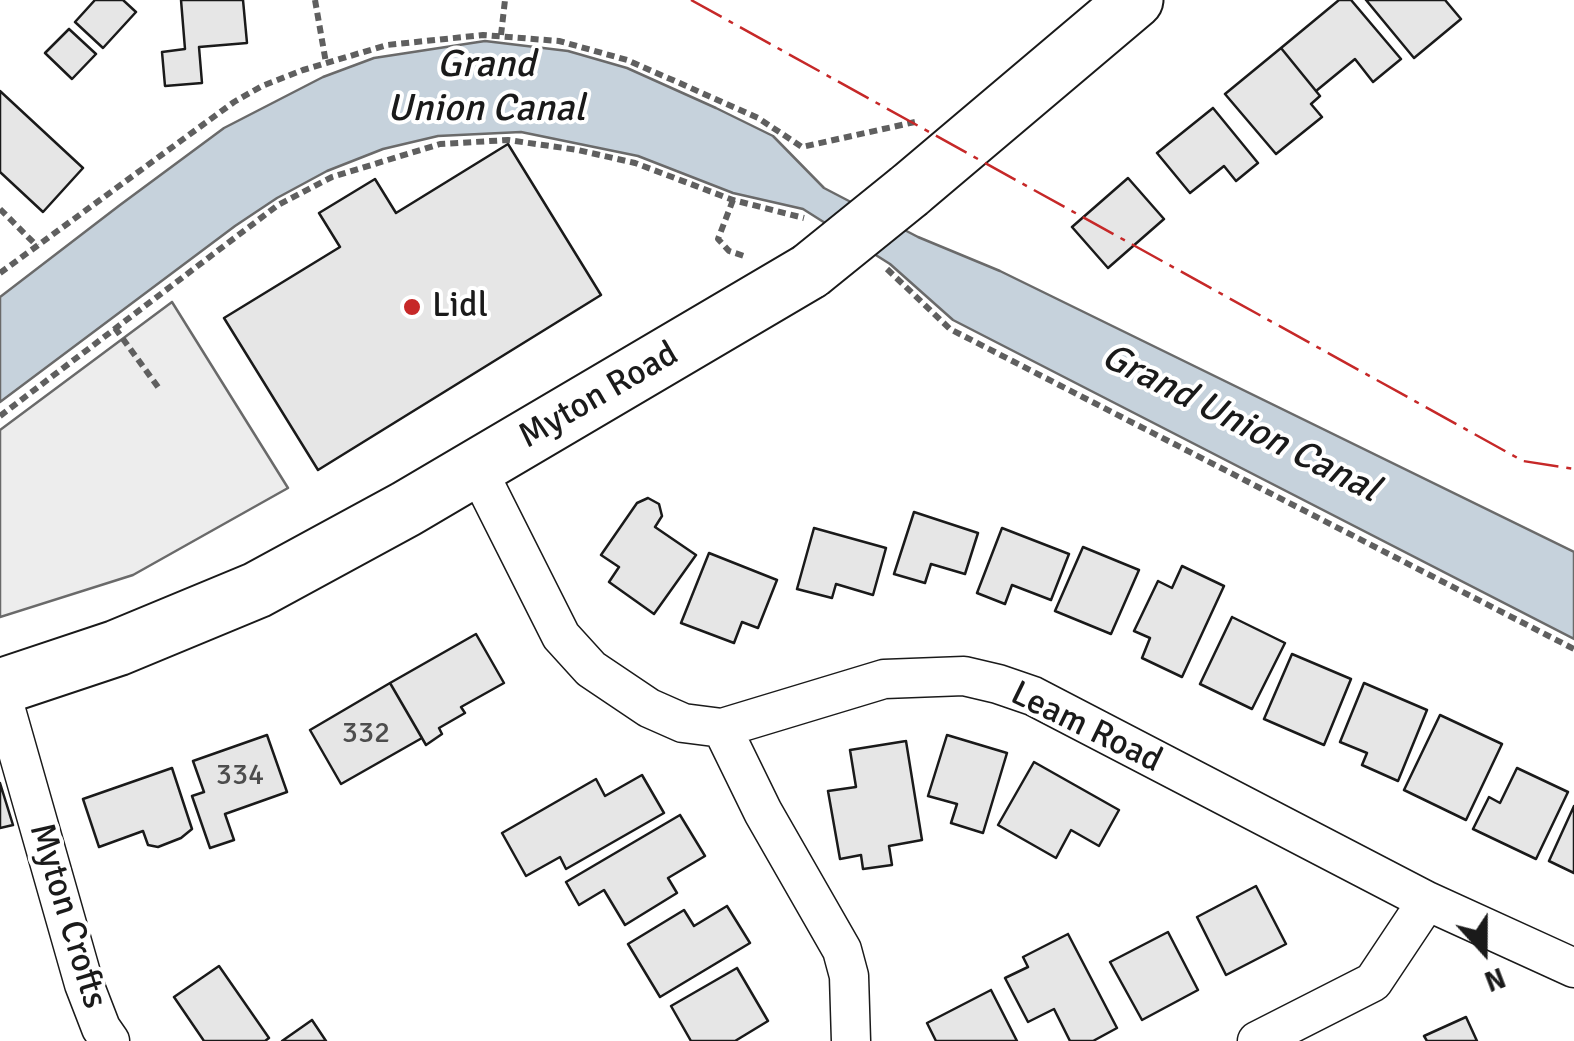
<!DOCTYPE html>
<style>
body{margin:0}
#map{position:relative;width:1574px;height:1041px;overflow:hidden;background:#fff;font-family:Signika,sans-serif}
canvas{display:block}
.north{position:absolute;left:1434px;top:901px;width:100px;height:100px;-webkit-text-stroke:8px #fff;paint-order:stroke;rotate:159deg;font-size:28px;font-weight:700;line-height:40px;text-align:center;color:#1a1a1a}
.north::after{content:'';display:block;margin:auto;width:35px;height:45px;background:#1a1a1a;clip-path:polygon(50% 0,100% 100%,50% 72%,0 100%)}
</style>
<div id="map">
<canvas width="1574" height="1041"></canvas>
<div class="north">N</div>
</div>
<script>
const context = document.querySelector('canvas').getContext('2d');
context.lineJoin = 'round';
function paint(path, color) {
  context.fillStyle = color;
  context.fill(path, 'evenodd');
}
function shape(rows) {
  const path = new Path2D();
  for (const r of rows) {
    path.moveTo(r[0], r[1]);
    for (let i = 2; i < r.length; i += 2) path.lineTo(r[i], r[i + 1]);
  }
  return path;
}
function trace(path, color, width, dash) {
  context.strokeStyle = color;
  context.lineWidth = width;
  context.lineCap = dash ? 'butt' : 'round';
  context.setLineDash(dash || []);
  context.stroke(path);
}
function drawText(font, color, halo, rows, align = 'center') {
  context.font = font + ' Signika,sans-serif';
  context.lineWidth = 8;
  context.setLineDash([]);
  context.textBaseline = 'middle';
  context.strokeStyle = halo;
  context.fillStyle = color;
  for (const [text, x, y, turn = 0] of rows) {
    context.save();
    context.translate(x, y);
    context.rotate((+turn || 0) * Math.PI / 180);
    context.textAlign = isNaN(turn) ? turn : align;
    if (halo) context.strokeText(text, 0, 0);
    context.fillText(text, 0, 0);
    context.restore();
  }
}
const parking = shape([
 [172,302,288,488,133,575,0,617,0,430,172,302]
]);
const water = shape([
 [485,41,568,51,627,68,716,108,773,136,824,188,918,237,1000,271,1574,552,1574,639,953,320,890,264,803,209,733,193,638,156,521,132,438,136,383,149,327,171,277,198,235,226,0,402,0,297,120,205,224,128,323,77,374,58,485,41]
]);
const building = shape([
 [95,0,123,0,136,12,103,48,75,22,95,0],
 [181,0,243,0,247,43,199,47,202,83,165,86,162,52,185,49,181,0],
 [1339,0,1351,0,1401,59,1373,82,1355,59,1316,91,1281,48,1339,0],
 [1366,0,1445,0,1461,19,1414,58,1366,0],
 [69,29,96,54,72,79,45,53,69,29],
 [1281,48,1320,96,1311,104,1322,117,1276,154,1225,94,1281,48],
 [0,91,83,168,43,212,0,172,0,91],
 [1213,108,1258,163,1236,181,1224,166,1190,193,1157,153,1213,108],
 [508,144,601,295,318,470,224,318,340,247,319,213,375,179,396,213,508,144],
 [1128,178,1164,219,1108,268,1072,227,1128,178],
 [648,498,659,504,662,516,655,527,696,555,654,614,609,582,619,567,601,555,637,503,648,498],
 [914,512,978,533,965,574,931,564,925,583,894,574,914,512],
 [814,528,886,548,873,595,836,584,832,598,797,589,814,528],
 [1002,528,1069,554,1051,600,1012,585,1005,604,977,593,1002,528],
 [1083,547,1139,570,1111,634,1055,611,1083,547],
 [709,553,777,580,758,628,742,622,734,643,681,623,709,553],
 [1182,566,1224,586,1182,677,1142,658,1150,638,1134,631,1158,581,1172,588,1182,566],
 [1232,617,1285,643,1252,709,1200,684,1232,617],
 [476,634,504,683,461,707,465,713,439,728,442,734,426,745,390,683,476,634],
 [1292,654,1351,679,1324,745,1264,719,1292,654],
 [390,683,422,738,341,784,310,730,390,683],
 [1364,683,1427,710,1398,781,1362,765,1367,753,1340,742,1364,683],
 [1440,715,1502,744,1466,820,1404,790,1440,715],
 [267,735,287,792,225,814,234,840,210,848,192,796,204,792,193,761,267,735],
 [947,735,1007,753,983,833,951,823,957,804,928,796,947,735],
 [906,741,922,840,889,846,892,865,863,869,861,855,840,859,828,791,856,787,850,750,906,741],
 [1034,762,1119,810,1099,846,1071,830,1056,858,998,825,1034,762],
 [172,768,192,829,181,838,158,847,148,845,143,831,99,847,83,799,172,768],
 [1517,768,1568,792,1536,859,1473,829,1489,797,1500,803,1517,768],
 [642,775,664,813,566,869,560,857,526,876,502,833,596,779,605,796,642,775],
 [0,783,13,825,0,828,0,783],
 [1574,806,1574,873,1549,861,1574,806],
 [680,815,705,856,668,878,677,893,625,925,604,890,579,905,566,882,680,815],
 [1256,886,1286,944,1226,975,1197,917,1256,886],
 [727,906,750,943,660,997,628,944,684,910,694,926,727,906],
 [1168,932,1198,990,1142,1020,1110,962,1168,932],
 [1068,934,1117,1028,1093,1041,1070,1041,1054,1009,1028,1022,1005,978,1028,967,1023,957,1068,934],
 [219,966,269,1038,265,1041,204,1041,174,997,219,966],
 [737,968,768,1021,735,1041,691,1041,671,1006,737,968],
 [991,990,1017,1041,936,1041,927,1023,991,990],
 [1466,1017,1477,1041,1427,1041,1424,1036,1466,1017],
 [312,1020,326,1041,282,1041,312,1020]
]);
const path = shape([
 [315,0,326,63],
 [501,35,505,0],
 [733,200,718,239,729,251,744,256],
 [0,209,37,246],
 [887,269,950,329,1574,649],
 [0,273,234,102,262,86,303,70,387,45,483,35,559,41,627,60,684,85,758,118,802,147,915,122],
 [115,328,158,387],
 [0,416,278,205,332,177,440,144,508,140,578,150,635,163,733,200,804,218]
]);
const minor = shape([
 [476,467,561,636,591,669,649,708,683,723,722,728,884,679,964,676,998,684,1033,696,1427,901,1373,982,1257,1041],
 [0,689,84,984,101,1028,110,1041],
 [722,728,763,812,842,950,849,976,851,1041],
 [1427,901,1574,968]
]);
const primary = shape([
 [909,191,1135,0],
 [0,687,117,648,257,590,406,509,810,271]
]);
const primaryBridge = shape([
 [810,271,909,191]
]);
const power = shape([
 [691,0,1523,461,1574,469]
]);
const markers = [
 [412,307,10,"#c62828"]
];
const numberNames = [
 ["332",366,734],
 ["334",240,776]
];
const poiNames = [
 ["Lidl",432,307]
];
const streetNames = [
 ["Myton Road",599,396,-30],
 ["Leam Road",1086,728,26],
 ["Myton Crofts",67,916,73]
];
const waterNames = [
 ["Grand",486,66],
 ["Union Canal",486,110],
 ["Grand Union Canal",1240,424,27]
];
paint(parking, '#ededed');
trace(parking, '#6a6a6a', 2.5);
paint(water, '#c6d2dc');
trace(water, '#6a6a6a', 2.5);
paint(building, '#e6e6e6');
trace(building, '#1a1a1a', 2.5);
trace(minor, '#1a1a1a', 41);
trace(primary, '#1a1a1a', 59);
trace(path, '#5f5f5f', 6, [8, 5]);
trace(minor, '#fff', 38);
trace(primary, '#fff', 55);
trace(primaryBridge, '#1a1a1a', 59, []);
trace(primaryBridge, '#fff', 55);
trace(power, '#c62828', 2.5, [35, 8, 5, 8]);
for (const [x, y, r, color] of markers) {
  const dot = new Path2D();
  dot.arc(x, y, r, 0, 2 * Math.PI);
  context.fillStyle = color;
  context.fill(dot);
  trace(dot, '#fff', 4);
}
drawText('30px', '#4d4d4d', null, numberNames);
drawText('35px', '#1a1a1a', '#fff', poiNames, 'left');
drawText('35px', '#1a1a1a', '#fff', streetNames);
drawText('italic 38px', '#1a1a1a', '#fff', waterNames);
</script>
